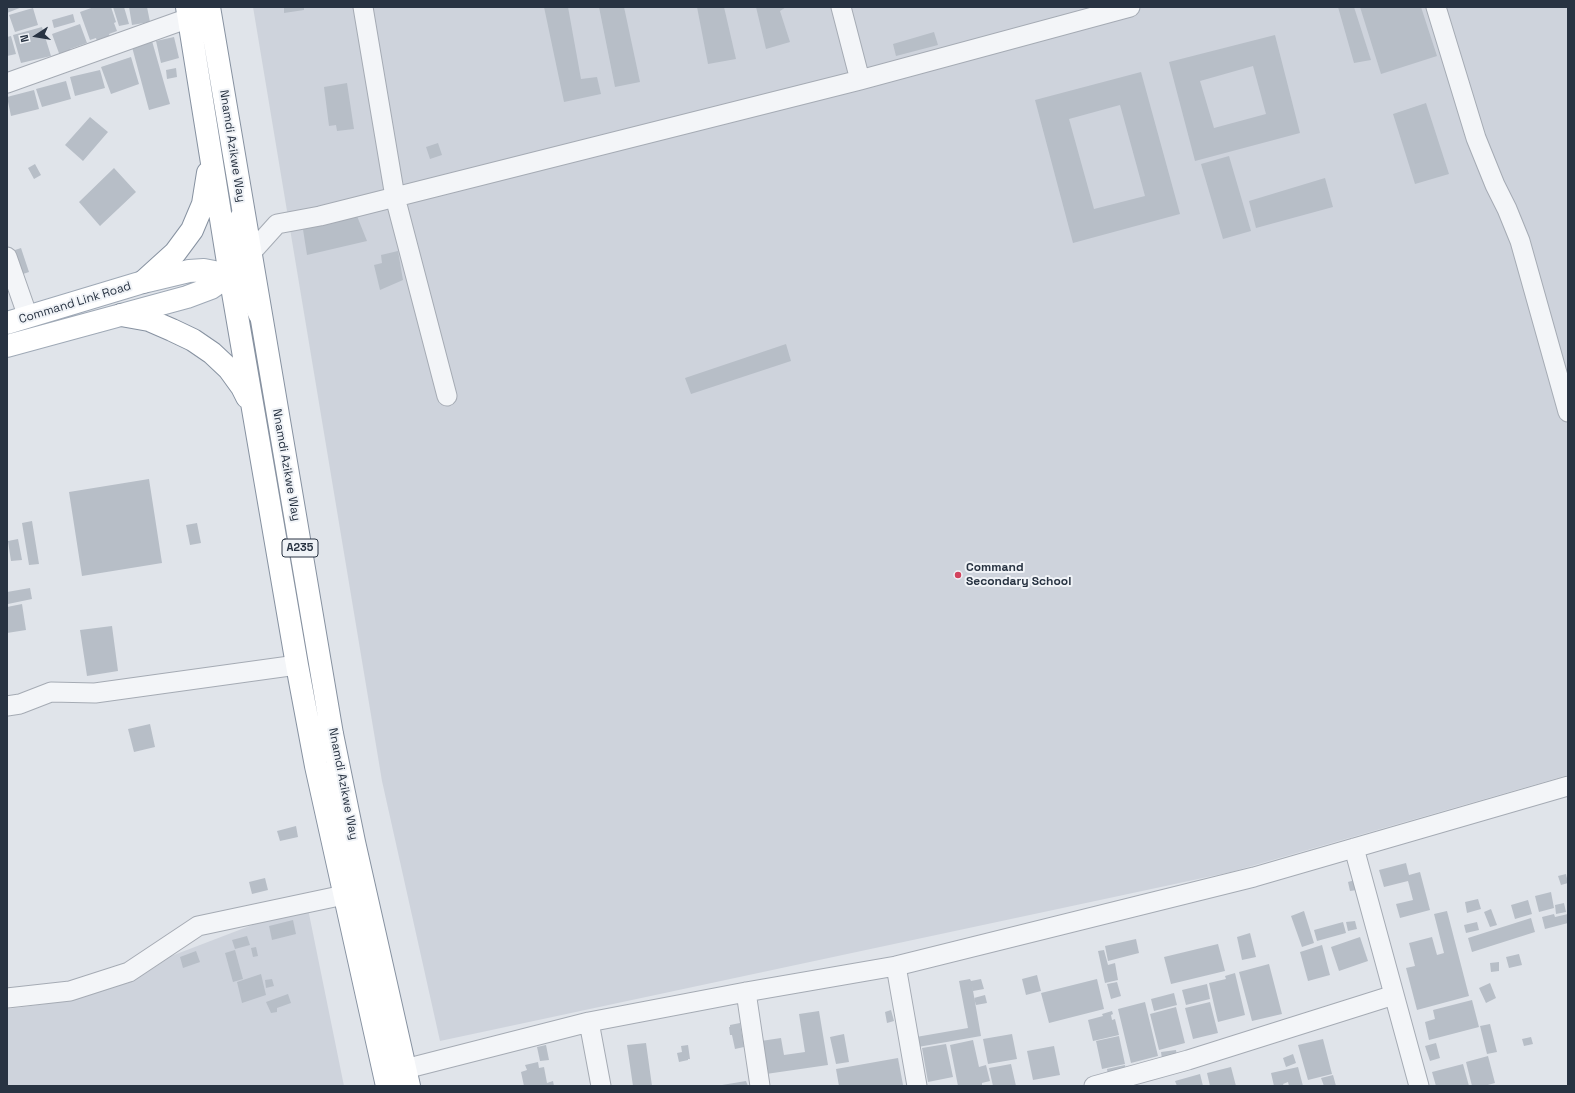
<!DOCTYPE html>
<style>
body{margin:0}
#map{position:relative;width:1575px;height:1093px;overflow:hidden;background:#e0e4ea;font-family:"Space Grotesk",sans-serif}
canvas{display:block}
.frame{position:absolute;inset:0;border:8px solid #283342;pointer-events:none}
.north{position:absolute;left:16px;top:16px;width:40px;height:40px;-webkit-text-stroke:3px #f0f3f7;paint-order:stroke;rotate:258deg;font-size:11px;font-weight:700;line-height:16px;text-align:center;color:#283342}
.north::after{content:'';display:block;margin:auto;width:14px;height:18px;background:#283342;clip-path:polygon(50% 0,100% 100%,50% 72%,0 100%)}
</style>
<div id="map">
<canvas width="1575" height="1093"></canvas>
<div class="frame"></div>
<div class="north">N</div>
</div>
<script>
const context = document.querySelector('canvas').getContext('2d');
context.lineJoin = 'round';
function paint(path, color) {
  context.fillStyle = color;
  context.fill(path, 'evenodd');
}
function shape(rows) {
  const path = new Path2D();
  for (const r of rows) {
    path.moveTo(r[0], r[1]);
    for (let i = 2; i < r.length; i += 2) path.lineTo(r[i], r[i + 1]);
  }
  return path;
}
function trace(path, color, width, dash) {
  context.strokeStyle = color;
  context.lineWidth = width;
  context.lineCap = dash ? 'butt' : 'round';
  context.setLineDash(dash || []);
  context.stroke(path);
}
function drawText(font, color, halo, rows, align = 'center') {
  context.font = font + ' "Space Grotesk",sans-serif';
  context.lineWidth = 4;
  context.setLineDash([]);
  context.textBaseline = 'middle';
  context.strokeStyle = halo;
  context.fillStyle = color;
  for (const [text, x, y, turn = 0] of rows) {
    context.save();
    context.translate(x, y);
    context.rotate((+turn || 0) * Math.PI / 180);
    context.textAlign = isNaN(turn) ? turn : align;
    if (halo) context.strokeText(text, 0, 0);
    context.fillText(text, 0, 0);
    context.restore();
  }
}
const built = shape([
 [253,7,1568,7,1568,775,1231,872,440,1041,382,781],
 [307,904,344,1086,7,1086,7,1009,46,1004]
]);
const building = shape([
 [7,7,22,7,7,13],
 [94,7,111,7,116,22,114,23,117,31,109,34,111,40,98,45,96,38,90,40,80,12],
 [113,7,124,7,129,24,119,26],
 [129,7,147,7,150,22,132,25],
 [284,7,304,7,304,10,284,13],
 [544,7,568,7,581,79,597,77,601,94,564,102],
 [599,7,624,7,640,82,615,87],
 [697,7,724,7,736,59,708,64],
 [756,7,786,7,780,11,790,42,766,49],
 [1338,7,1354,7,1371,60,1354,63],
 [1360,7,1421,7,1437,56,1381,74],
 [33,8,38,25,15,32,9,15],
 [73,14,75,22,54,28,52,20],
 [80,24,87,43,70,49,70,52,60,56,52,34],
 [42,27,51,56,21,63,13,35],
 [934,32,938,45,896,56,893,44],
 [1275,35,1300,133,1195,161,1169,62],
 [1253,66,1266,114,1214,128,1200,81],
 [11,36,16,54,7,56,7,37],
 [174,37,179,58,161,63,156,41],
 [152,41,170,104,149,110,132,47],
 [131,57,139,84,111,94,101,67],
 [176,68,177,77,167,79,166,70],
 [100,70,105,88,75,96,70,77],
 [1141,72,1180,214,1073,243,1035,100],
 [1120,105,1145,196,1094,209,1069,119],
 [66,81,71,99,42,107,36,89],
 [347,83,354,129,337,131,336,125,329,126,324,87],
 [34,90,39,109,11,116,7,97],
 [1426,103,1449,174,1415,184,1393,114],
 [90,117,108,132,83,161,65,145],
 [438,143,442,155,430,159,426,147],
 [1229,156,1251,231,1223,239,1201,164],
 [35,164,41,175,34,179,28,168],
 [114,168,136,192,100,226,79,202],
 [1325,178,1333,207,1256,228,1249,201],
 [355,211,367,241,307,255,302,223],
 [21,248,29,272,20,275,12,251],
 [398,251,403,280,380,290,374,265,382,263,381,255],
 [786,344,791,361,691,394,685,378],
 [149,479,162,563,82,576,69,492],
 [32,521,39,564,29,565,22,523],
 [197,523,201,543,190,545,186,525],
 [18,539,22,560,11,561,8,541],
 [30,588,32,599,8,604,7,592],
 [22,604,26,630,7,633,7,607],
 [112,626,118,671,87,676,80,630],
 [150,724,155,747,134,752,128,729],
 [296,826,298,837,280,841,277,831],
 [1406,863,1409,875,1420,872,1430,910,1400,918,1396,904,1413,900,1408,881,1384,887,1379,870],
 [1566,874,1568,883,1561,885,1558,876],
 [265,878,268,890,252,894,249,882],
 [1355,880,1357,890,1350,891,1348,882],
 [1551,892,1554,908,1539,912,1535,896],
 [1478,899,1481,909,1467,913,1465,902],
 [1528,900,1532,914,1515,919,1511,905],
 [1564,903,1566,912,1556,914,1555,905],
 [1491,909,1497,925,1490,927,1484,912],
 [1304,911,1314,943,1302,947,1291,916],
 [1447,911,1469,996,1417,1010,1406,968,1415,966,1409,943,1432,937,1437,955,1444,953,1434,914],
 [1554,914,1555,917,1568,914,1568,923,1545,929,1542,917],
 [1531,918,1535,932,1472,952,1468,938],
 [293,920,296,934,272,940,269,926],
 [1355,921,1357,929,1348,931,1346,922],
 [1343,922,1346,933,1317,941,1314,930],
 [1477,922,1479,930,1466,933,1464,925],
 [1250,933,1256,957,1242,960,1237,937],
 [247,936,250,945,235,949,232,940],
 [1360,937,1368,961,1339,971,1331,947],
 [1136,939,1139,953,1108,961,1105,946],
 [1218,944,1225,971,1171,984,1164,957],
 [1322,945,1330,975,1308,981,1300,952],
 [256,947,258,956,253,957,251,948],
 [235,950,243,979,233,982,225,953],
 [1104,950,1108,965,1115,963,1118,980,1105,983,1098,951],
 [196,951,200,962,183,968,180,957],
 [1519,954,1522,965,1509,968,1506,957],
 [1499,962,1499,971,1491,972,1490,963],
 [1269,964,1282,1014,1252,1021,1239,972],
 [1235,973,1245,1015,1218,1022,1209,983,1226,979,1225,976],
 [261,974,266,995,242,1003,237,982],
 [1037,975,1041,991,1026,995,1022,979],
 [272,979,274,986,266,988,265,980],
 [970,979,971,981,981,979,984,989,973,991,972,985,981,1036,918,1047,916,1037,968,1028,959,981],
 [1097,979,1104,1009,1049,1023,1041,993],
 [1117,982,1121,996,1111,999,1107,984],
 [1490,983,1496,998,1486,1003,1479,988],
 [1207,984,1210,999,1186,1005,1182,990],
 [1174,993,1177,1005,1154,1011,1151,999],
 [288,994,291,1003,277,1008,277,1012,271,1013,266,1002],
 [985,995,987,1003,976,1005,974,998],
 [1472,1000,1479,1027,1429,1040,1425,1022,1435,1019,1433,1010],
 [1145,1002,1158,1056,1131,1063,1118,1009],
 [1210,1002,1218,1033,1193,1039,1185,1008],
 [1176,1007,1185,1043,1159,1050,1150,1014],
 [891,1010,894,1021,887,1023,885,1012],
 [819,1011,828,1065,766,1074,761,1041,781,1038,784,1055,805,1052,799,1014],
 [1112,1011,1113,1014,1111,1015,1112,1020,1115,1019,1119,1035,1093,1041,1088,1020,1103,1016,1102,1014],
 [740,1023,744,1047,735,1049,732,1035,730,1035,729,1027,730,1027,730,1025],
 [1490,1024,1497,1052,1487,1054,1480,1026],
 [844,1034,849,1062,836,1064,830,1037],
 [1012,1034,1017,1059,988,1064,983,1039],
 [1119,1036,1125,1064,1102,1069,1096,1041],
 [1531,1037,1533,1044,1524,1046,1522,1039],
 [1323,1039,1332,1074,1308,1080,1298,1045],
 [973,1040,979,1067,986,1065,990,1081,982,1083,982,1086,958,1086,950,1045],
 [646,1043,652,1086,633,1086,627,1045],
 [1436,1043,1440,1058,1430,1061,1425,1046],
 [946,1044,953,1077,928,1082,922,1048],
 [546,1045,549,1060,540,1061,537,1047],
 [688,1045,690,1059,688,1059,688,1060,679,1062,677,1053,682,1052,681,1046],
 [1054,1046,1060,1075,1033,1080,1027,1051],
 [1176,1050,1177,1057,1162,1059,1161,1052],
 [1293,1054,1296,1063,1286,1067,1283,1058],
 [1488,1056,1495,1083,1484,1086,1472,1086,1466,1062],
 [898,1058,903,1085,839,1086,836,1069],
 [538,1062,539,1068,544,1067,547,1083,553,1081,554,1086,524,1086,521,1072,527,1070,525,1065],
 [1011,1064,1016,1086,993,1086,989,1068],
 [1463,1064,1469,1086,1436,1086,1432,1072],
 [1125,1065,1126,1073,1108,1076,1107,1069],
 [1231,1067,1236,1086,1210,1086,1207,1073],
 [1298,1067,1303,1086,1289,1086,1288,1082,1283,1084,1284,1086,1274,1086,1271,1073],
 [1200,1074,1203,1086,1177,1086,1175,1081],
 [1333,1075,1336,1086,1324,1086,1321,1078],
 [746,1081,748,1086,722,1086,722,1085]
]);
const minor = shape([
 [363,7,395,197,447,396],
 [841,7,860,80],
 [1436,7,1476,138,1495,185,1507,209,1520,241,1568,412],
 [7,83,189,18],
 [250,254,277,224,320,216,860,80,1130,7],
 [7,257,28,317],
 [7,706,20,704,51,692,95,693,297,665],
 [1354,848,1419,1086],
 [896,966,917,1086],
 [746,992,760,1086],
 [7,998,70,991,129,972,198,926,344,895],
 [589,1022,601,1086],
 [405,1069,589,1022,746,992,896,966,1254,877,1568,786],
 [1094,1086,1188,1060,1394,995]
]);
const major = shape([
 [7,323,143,282,189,271,204,270,230,275,251,295,260,315],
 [7,346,187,297,211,288,230,275,236,260,241,238,241,218]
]);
const highway = shape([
 [187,7,230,275,297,665,316,766,387,1086],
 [209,7,332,734,354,842,409,1086],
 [143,282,175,253,192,230,203,204,208,173],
 [121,315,149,320,172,330,193,340,212,353,229,369,242,387,247,397]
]);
const markers = [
 [958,575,4,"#d2425d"]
];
const shields = [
 [300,548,36]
];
const shieldNames = [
 ["A235",300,548]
];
const streetNames = [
 ["Nnamdi Azikwe Way",232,146,81],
 ["Command Link Road",75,303,-17],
 ["Nnamdi Azikwe Way",286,465,80],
 ["Nnamdi Azikwe Way",343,784,79]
];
const poiNames = [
 ["Command",966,568],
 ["Secondary School",966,582]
];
paint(built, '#ced3dc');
paint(building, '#b7bec7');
trace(minor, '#a5abb4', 21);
trace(major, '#9fa9b6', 24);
trace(highway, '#8792a1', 24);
trace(minor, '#f3f5f8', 19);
trace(major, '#fff', 22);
trace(highway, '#fff', 22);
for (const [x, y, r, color] of markers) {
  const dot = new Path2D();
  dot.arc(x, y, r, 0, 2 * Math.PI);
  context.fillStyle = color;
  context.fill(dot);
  trace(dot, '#f0f3f7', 1.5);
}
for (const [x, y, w] of shields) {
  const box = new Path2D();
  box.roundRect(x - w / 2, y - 9, w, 18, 3);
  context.fillStyle = '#f0f3f7';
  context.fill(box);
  trace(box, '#283342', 1);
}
drawText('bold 11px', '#283342', null, shieldNames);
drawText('12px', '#283342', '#f0f3f7', streetNames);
drawText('bold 12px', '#283342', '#f0f3f7', poiNames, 'left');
</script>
